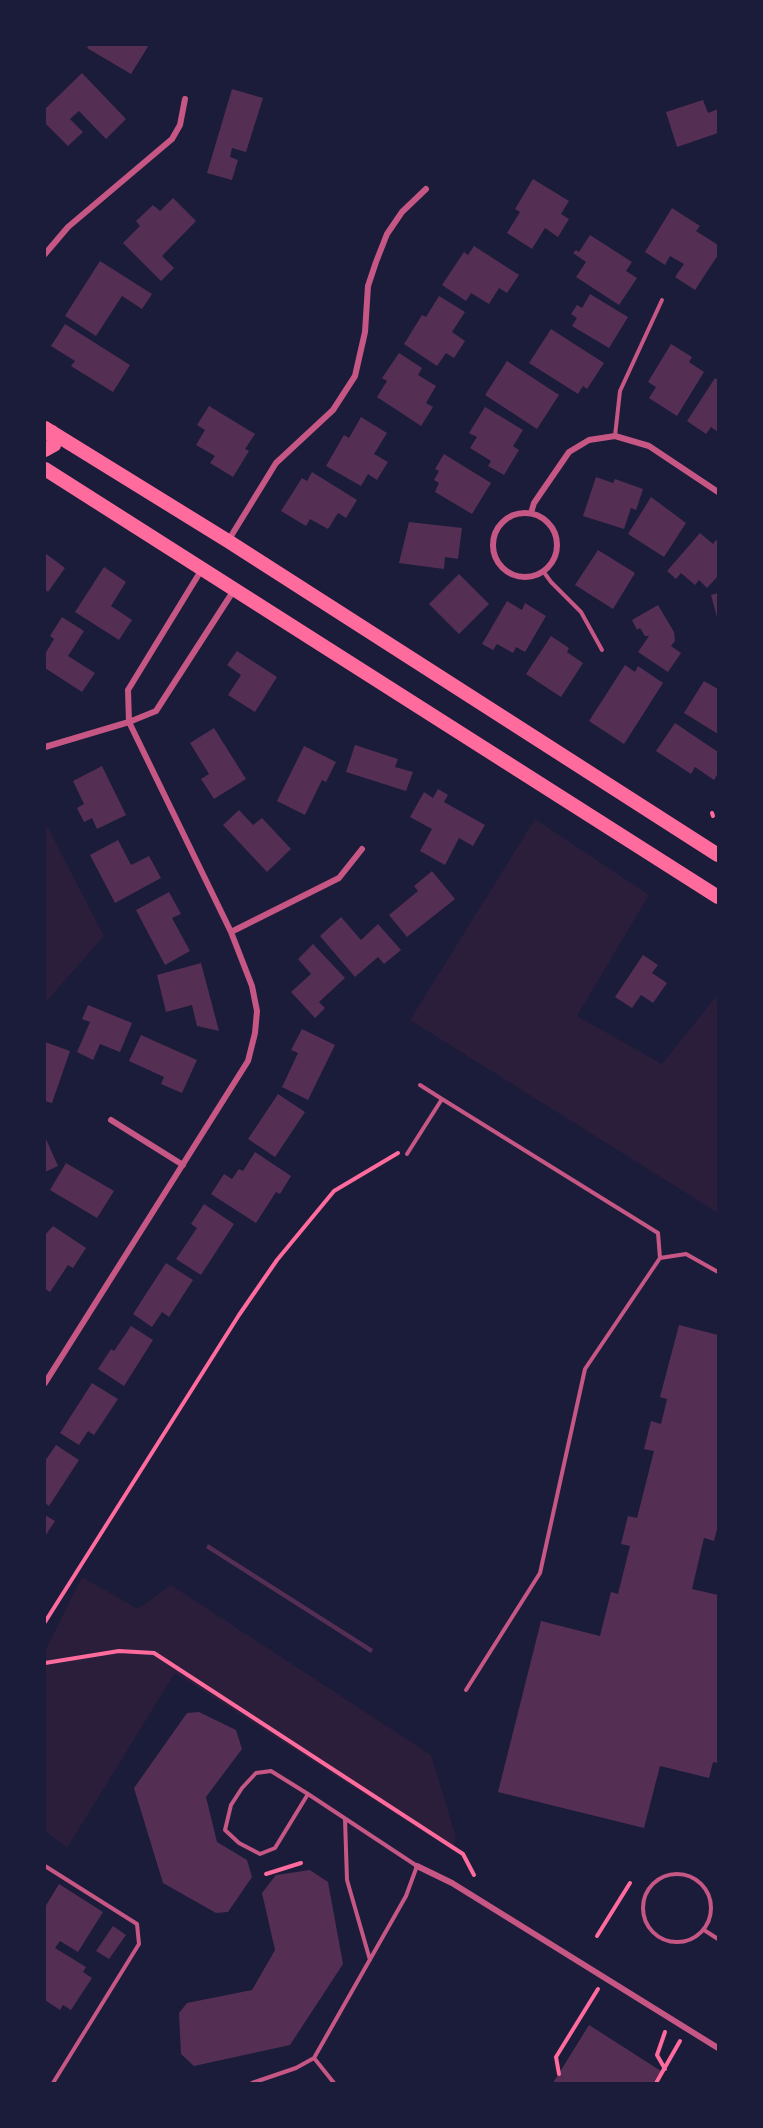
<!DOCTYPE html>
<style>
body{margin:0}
#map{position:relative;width:763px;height:2128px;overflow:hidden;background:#1b1b3a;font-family:"Alegreya Sans",sans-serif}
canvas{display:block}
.frame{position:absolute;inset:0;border:46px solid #1b1b3a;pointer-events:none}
</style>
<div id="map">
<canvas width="763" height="2128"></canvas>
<div class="frame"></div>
</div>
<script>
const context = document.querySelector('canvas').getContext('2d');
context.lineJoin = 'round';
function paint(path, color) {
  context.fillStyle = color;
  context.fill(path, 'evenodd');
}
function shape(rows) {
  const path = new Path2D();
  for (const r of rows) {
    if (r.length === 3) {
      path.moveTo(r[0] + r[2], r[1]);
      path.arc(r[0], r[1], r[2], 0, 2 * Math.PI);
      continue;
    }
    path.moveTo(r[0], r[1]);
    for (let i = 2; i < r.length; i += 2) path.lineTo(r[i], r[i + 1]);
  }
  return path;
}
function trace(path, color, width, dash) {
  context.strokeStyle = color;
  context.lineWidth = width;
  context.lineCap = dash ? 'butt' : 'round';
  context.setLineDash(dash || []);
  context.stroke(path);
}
const green = shape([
 [535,819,649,895,577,1016,662,1064,718,994,718,1213,410,1020],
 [45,822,104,936,45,1003],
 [82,1577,138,1609,171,1585,431,1755,456,1837,453,1851,175,1673,67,1848,45,1831,45,1651]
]);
const building = shape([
 [89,45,149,45,131,74,87,48],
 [82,73,126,119,106,139,79,111,70,119,83,132,68,146,45,123,45,109],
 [232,89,263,98,246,152,232,148,230,157,238,160,232,180,207,173],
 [703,100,708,113,718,109,718,133,677,147,666,112],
 [533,179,569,201,561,214,569,219,558,237,545,228,532,249,507,233,520,212,515,209],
 [173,198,196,221,162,256,174,268,161,281,123,243,140,226,136,221,153,205,160,211],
 [672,208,700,226,696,231,718,245,718,255,695,290,675,277,684,264,670,256,665,265,645,252],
 [590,235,632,262,626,271,637,278,619,305,576,277,586,262,573,253,576,250,579,252],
 [474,246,519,275,507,293,499,288,489,304,471,293,466,301,442,285,464,252,468,255],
 [100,261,152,294,142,309,122,296,96,336,65,316],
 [590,294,628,317,609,348,572,326,577,318,571,314,577,305,582,308],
 [439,296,465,312,452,332,465,341,454,358,446,353,437,366,404,344,422,315,426,317],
 [65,324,130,365,113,392,71,366,75,361,51,346],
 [551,329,604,363,587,389,583,386,578,394,529,363],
 [671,344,692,357,689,362,704,372,677,416,649,398,656,387,648,382],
 [399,353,422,368,418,375,436,386,426,403,433,407,421,426,377,397,387,381,382,378],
 [507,361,559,395,537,429,485,395],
 [715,378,718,380,718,432,711,427,706,434,687,421],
 [209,406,255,434,245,449,249,451,233,477,210,463,215,456,196,445,205,430,197,425],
 [485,407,523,430,513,446,519,450,504,475,488,466,491,461,470,448,477,437,469,433],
 [361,417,387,433,374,454,388,462,377,480,368,474,361,486,326,466,344,435,349,438],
 [444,454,491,483,472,514,435,492,439,483,434,480,439,471,435,469],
 [312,472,357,500,346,518,338,513,328,529,310,519,306,526,281,511,302,478,307,481],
 [596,477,613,483,615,479,643,489,636,510,631,508,624,529,583,516],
 [651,497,686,523,664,557,628,534],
 [409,522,462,528,458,559,445,557,444,569,399,563],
 [700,533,713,544,718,538,718,576,707,588,699,580,695,585,681,573,676,579,667,571],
 [598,550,635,573,613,609,575,585],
 [45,553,65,568,48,592,45,589],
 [104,567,126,582,111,606,132,620,119,640,75,612],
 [459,574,489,604,459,634,429,604],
 [718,593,718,617,717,617,711,595],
 [507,601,522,610,525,603,546,616,525,652,516,647,513,653,497,644,493,650,482,644],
 [658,605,674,632,675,641,671,646,681,653,668,672,638,652,649,636,645,636,640,628,637,630,632,620],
 [62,617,84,631,68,656,95,673,82,692,45,668,45,654,54,639,50,636],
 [551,636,569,648,567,652,583,663,561,697,526,674],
 [237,651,277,677,255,712,228,695,241,675,227,665],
 [625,665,635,672,638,666,663,683,624,744,589,721],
 [704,681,718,689,718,734,684,713],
 [675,723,718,752,718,773,714,780,695,767,691,774,656,751],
 [214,728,246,779,214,799,201,779,209,774,190,743],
 [355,745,398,759,395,767,413,772,406,791,346,772],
 [304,746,336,762,326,782,322,780,305,815,277,801],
 [102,766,126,815,97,829,92,818,84,822,77,808,84,804,73,781],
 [438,789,448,795,444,802,485,825,473,846,459,838,445,865,420,851,432,829,410,817,424,792,433,798],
 [239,810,253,825,262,818,291,849,267,872,223,825],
 [118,840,131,865,149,856,161,878,115,903,90,855],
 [432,871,455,899,407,937,389,915,418,891,414,886],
 [169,892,181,914,172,918,190,951,165,965,136,910],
 [341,917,361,940,378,924,401,950,384,964,378,957,355,977,320,936],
 [313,944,345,978,319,1002,325,1008,315,1018,291,992,311,974,298,959],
 [643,955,658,965,652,973,667,983,653,1003,641,995,632,1008,615,997],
 [201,963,219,1031,197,1026,192,1005,166,1012,157,975],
 [88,1005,132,1023,120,1052,100,1044,93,1060,77,1052,90,1022,82,1019],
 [302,1029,335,1045,308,1100,282,1087,298,1053,291,1050],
 [141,1035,197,1060,182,1093,161,1084,164,1077,129,1061],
 [45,1042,70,1051,52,1103,45,1101],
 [278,1094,305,1112,275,1157,248,1139],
 [45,1137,58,1166,45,1172],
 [255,1152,291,1176,280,1194,276,1192,256,1223,211,1194,224,1174,232,1179,239,1169,243,1171],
 [66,1163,114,1191,97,1218,50,1190],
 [204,1204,234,1224,201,1275,176,1259,197,1228,191,1224],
 [53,1226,86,1248,73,1268,68,1265,50,1292,45,1289,45,1235],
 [166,1263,193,1280,169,1317,162,1312,152,1327,133,1314],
 [679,1325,718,1335,718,1525,714,1541,704,1538,692,1589,718,1595,718,1763,713,1762,709,1778,660,1766,644,1828,498,1792,541,1621,600,1636,611,1592,618,1594,630,1546,621,1544,628,1516,637,1518,654,1451,644,1449,651,1421,661,1424,667,1399,660,1397],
 [131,1326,153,1340,124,1386,98,1369,111,1349,114,1351],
 [92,1383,118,1399,94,1435,88,1431,79,1445,60,1433],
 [56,1445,79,1460,49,1506,45,1503,45,1461],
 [45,1515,55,1521,45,1536],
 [208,1544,373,1649,371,1653,206,1548],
 [199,1712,236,1730,242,1749,206,1797,217,1842,247,1860,252,1877,228,1912,216,1913,163,1883,134,1788,187,1713],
 [310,1870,328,1882,343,1964,290,2045,194,2066,181,2054,179,2013,187,2003,252,1990,275,1950,262,1893,276,1875],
 [59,1884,103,1912,78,1952,60,1941,55,1948,86,1967,83,1972,92,1978,71,2010,63,2005,60,2010,45,2000,45,1907],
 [113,1926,126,1935,109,1959,96,1951],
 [589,2025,661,2071,653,2083,553,2083]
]);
const path = shape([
 [712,813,713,816],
 [45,1622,239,1315,277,1260,334,1191,398,1153],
 [45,1663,119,1651,154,1653,463,1854,474,1875],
 [266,1874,301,1863],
 [597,1936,630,1883],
 [665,2032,657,2055,665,2069],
 [559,2074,556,2057,598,1989],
 [656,2083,680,2041]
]);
const service = shape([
 [615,436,620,391,662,300],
 [543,571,551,582,581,612,602,650],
 [420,1085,442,1099],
 [407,1154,442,1099,658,1233,660,1258,585,1369,540,1573,466,1690],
 [660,1258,686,1254,718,1272],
 [345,1819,347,1880,370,1960],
 [45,1866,137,1924,139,1944,53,2083],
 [677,1908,34],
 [704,1930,718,1939],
 [314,2058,334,2083],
 [252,2083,296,2068,314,2058,406,1896,417,1866,308,1794,271,1771,256,1773,242,1788,231,1805,225,1830,239,1843,260,1854,275,1848,308,1794]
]);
const minor = shape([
 [45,254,68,227,172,139,180,125,185,99],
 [525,545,32],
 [531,513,534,503,569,452,589,440,615,436,649,446,718,492],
 [228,541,276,463,333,410,355,376,365,332,368,286,376,262,387,234,402,212,426,189],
 [202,569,128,690,129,722,231,932],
 [45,747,129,722,156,711,234,590],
 [111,1120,183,1165],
 [45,1383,248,1061,255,1033,257,1011,252,986,231,932,339,878,362,849],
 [417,1866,452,1883,718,2048]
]);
const primary = shape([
 [45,428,228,541,718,855],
 [45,450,54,445,52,432],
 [45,469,718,897]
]);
paint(green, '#2a1e3b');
paint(building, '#542f53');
trace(path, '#ff6b9d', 4);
trace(service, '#c65784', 4);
trace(minor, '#c65784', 6);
trace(primary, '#ff6b9d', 14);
</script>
